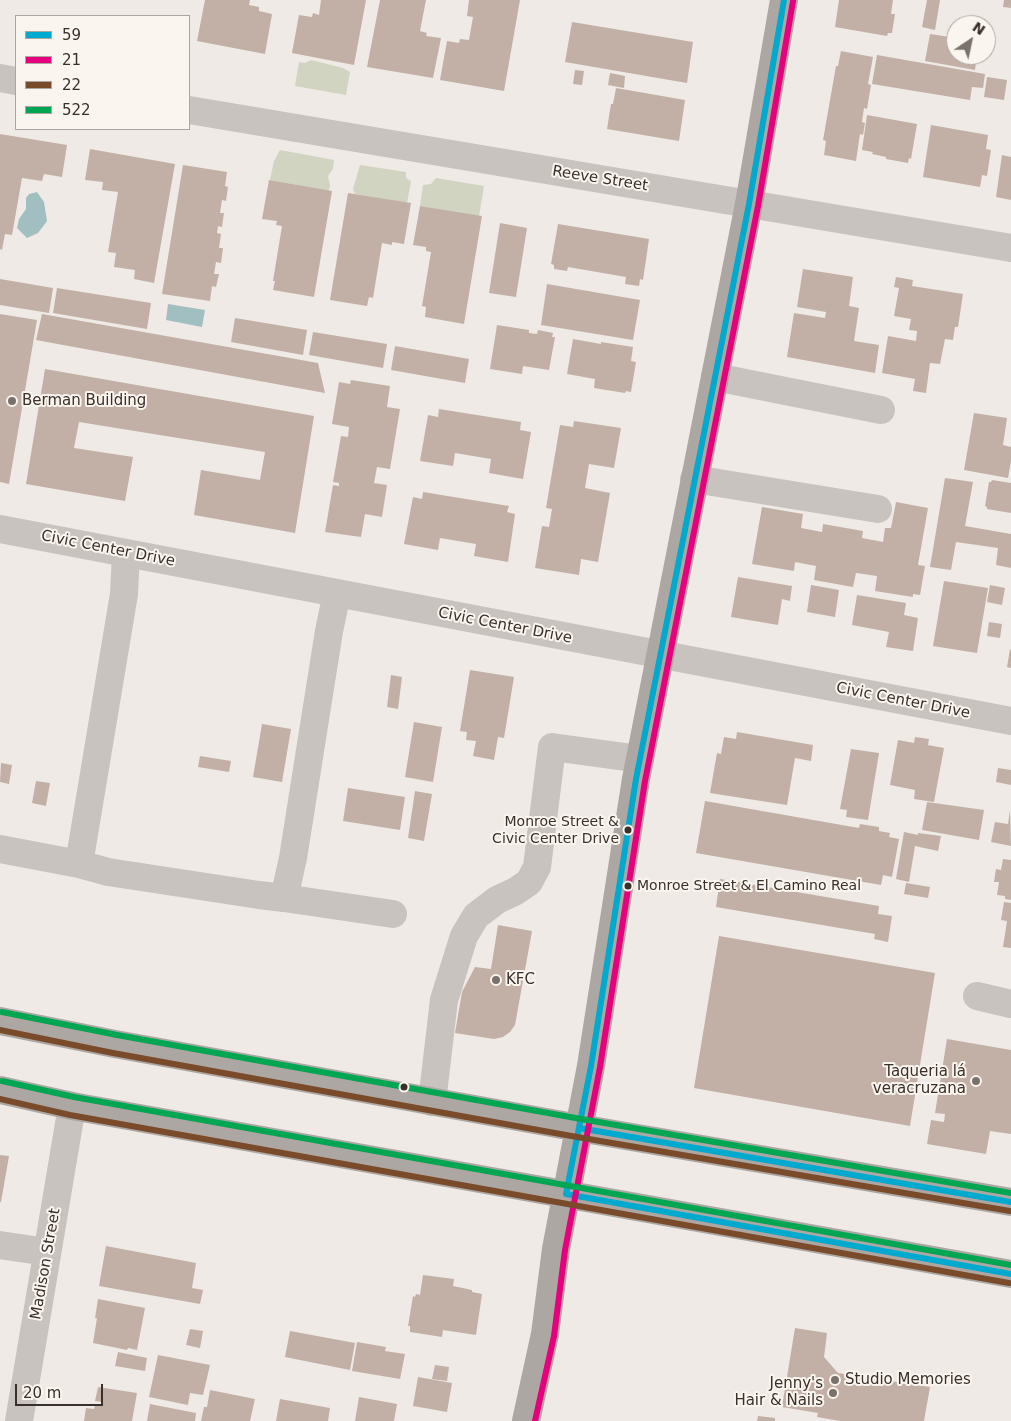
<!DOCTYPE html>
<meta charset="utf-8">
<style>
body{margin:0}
#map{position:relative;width:1011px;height:1421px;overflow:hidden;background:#efeae5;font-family:"DejaVu Sans",sans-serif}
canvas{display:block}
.legend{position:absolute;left:15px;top:15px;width:175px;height:115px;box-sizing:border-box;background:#faf5ee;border:1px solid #ada6a0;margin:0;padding:6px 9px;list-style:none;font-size:15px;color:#3a302b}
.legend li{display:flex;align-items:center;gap:10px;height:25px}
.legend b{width:25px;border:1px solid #ada6a0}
.north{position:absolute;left:946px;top:15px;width:50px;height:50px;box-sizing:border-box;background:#faf5ee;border:1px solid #ada6a0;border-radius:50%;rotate:34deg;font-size:14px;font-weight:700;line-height:20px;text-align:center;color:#3a302b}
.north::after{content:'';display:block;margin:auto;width:18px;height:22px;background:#79716c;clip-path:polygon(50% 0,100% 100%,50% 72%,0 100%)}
.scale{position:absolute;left:15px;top:1384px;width:88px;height:22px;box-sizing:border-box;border:2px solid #3a302b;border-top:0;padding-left:6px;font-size:15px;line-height:18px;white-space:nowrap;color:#3a302b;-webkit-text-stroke:4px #faf5ee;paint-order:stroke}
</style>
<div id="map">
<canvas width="1011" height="1421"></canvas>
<ul class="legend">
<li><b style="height:6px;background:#00a9ce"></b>59</li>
<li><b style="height:6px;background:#e5007d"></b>21</li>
<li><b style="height:6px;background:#7a4b2a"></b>22</li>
<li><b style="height:6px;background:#00a651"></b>522</li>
</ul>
<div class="north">N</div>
<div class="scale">20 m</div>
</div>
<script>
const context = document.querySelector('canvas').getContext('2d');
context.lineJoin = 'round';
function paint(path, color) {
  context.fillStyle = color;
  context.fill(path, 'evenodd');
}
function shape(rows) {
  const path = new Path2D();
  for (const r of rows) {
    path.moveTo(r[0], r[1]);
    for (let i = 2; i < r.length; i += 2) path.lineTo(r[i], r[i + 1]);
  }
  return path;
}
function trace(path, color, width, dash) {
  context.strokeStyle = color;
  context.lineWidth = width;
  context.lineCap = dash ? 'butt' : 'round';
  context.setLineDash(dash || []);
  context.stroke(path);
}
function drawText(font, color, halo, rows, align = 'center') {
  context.font = font + ' "DejaVu Sans",sans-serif';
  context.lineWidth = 4;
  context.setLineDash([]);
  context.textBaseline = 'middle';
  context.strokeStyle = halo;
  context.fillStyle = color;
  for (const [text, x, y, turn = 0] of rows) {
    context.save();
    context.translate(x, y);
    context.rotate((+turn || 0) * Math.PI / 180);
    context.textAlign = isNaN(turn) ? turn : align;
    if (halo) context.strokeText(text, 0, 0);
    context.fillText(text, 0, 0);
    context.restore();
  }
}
const green = shape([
 [311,60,343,68,350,72,346,95,295,86,299,62,305,63],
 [280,150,334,160,333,169,328,176,330,185,329,191,270,180,274,161],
 [360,165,406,172,406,178,411,181,407,203,355,194,353,189],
 [436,178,484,186,479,216,420,206,423,185,431,184]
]);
const water = shape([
 [37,192,44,202,47,221,38,233,27,238,17,228,19,219,26,209,26,198,29,194],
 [168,304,205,310,202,327,166,320]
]);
const building = shape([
 [205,0,250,0,249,5,259,7,259,11,272,14,265,54,197,41],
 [321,0,366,0,354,65,292,53,299,15,312,17,313,13,319,15],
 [380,0,426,0,420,31,427,33,426,36,441,38,433,78,367,67],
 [469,0,520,0,504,91,440,80,447,41,459,43,460,39,469,40,473,17,467,16],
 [839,0,893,0,891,14,895,14,892,33,888,33,887,36,835,27],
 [927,0,940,0,935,30,922,27],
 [1004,0,1011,0,1011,8,1003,7],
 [572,22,693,42,687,83,565,62],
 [930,34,956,38,956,55,977,55,975,70,925,61],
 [841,51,873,57,868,84,871,85,867,109,864,108,862,122,865,123,863,135,860,134,856,161,824,155,826,141,823,140,836,66,838,66],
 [877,55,985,74,983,88,972,87,970,100,872,84],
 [575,70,584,71,582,85,573,84],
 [610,73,625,76,624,88,608,85],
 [987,77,1007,80,1004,100,984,97],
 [616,88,685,100,679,141,607,129,611,104,613,104],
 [867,115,917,124,911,159,909,158,908,163,886,159,886,157,872,154,873,152,862,150],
 [931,125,988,135,986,149,991,150,987,176,982,175,980,187,923,177],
 [0,134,67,145,62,177,44,174,42,181,22,178,12,235,5,234,2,250,0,249],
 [90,149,175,164,154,283,134,279,135,270,114,267,116,253,108,252,118,192,102,190,103,182,85,180],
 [1002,155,1011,157,1011,200,996,197],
 [183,165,227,172,225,186,228,187,226,201,222,200,220,213,224,213,222,227,218,226,217,233,221,234,219,248,223,248,221,263,216,262,214,274,219,274,216,287,212,286,210,301,162,294],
 [269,180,332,191,314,297,273,290,275,281,273,281,282,226,276,225,277,221,262,219],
 [348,193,411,203,404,244,392,242,392,245,382,243,373,298,369,297,367,306,330,300],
 [420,206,482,216,464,324,425,317,426,307,422,306,431,252,426,251,426,247,413,245],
 [500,223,527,228,516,297,489,293],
 [558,224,649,239,643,280,640,279,639,286,625,284,626,277,568,267,567,271,554,269,554,265,551,264],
 [803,269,853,277,849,306,859,308,854,341,879,345,875,373,787,357,794,313,825,318,826,312,797,307],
 [896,277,913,280,912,286,963,294,958,327,955,327,953,340,945,339,940,364,930,363,926,393,913,391,915,379,882,373,888,336,916,341,917,331,909,330,911,319,894,316,899,288,894,287],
 [0,279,53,288,49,313,0,305],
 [547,284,640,300,633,340,541,325],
 [57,288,151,303,147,329,53,313],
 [0,314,37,320,9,484,0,482],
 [42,314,318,363,325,393,36,340],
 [235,318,307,330,303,355,231,342],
 [497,325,529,330,529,333,537,334,538,330,553,333,552,337,555,337,549,370,523,366,522,374,490,369],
 [313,332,387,344,383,368,309,355],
 [573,339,601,344,601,342,633,347,631,361,636,362,631,392,626,391,625,393,594,388,595,379,567,374],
 [395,346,469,359,465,383,391,370],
 [45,369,314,416,295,533,194,515,201,470,260,480,265,452,79,422,74,448,133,457,125,501,26,484],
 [351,380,390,386,387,407,400,409,390,469,377,467,374,483,387,485,382,517,365,514,361,537,325,532,333,485,339,486,339,483,333,482,341,436,348,437,349,427,332,424,339,382,350,384],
 [439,409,521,422,520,430,531,432,523,479,489,473,491,459,455,453,453,466,420,461,428,415,438,417],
 [974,413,1007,418,1003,445,1011,447,1011,461,1008,478,964,470],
 [574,421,621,428,614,468,589,464,585,488,610,493,598,562,581,559,579,575,535,568,542,526,549,527,552,509,546,508,560,425,573,427],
 [945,478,973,482,965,526,1011,534,1011,568,996,565,998,548,956,542,951,570,930,567],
 [992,480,1011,483,1011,513,987,509,987,507,985,506,989,482,991,482],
 [423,492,509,506,507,512,515,514,508,562,474,556,476,544,440,538,438,550,404,544,413,497,422,499],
 [896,502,928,508,918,565,925,566,920,595,913,594,913,597,875,591,877,576,856,573,853,587,814,580,816,566,795,562,794,571,752,564,762,507,803,514,801,528,822,532,823,524,863,531,862,538,883,542,885,528,891,528],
 [738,577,792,586,790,601,782,599,778,625,731,617],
 [944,581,988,588,977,653,933,646],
 [811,585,839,590,835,617,807,612],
 [990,585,1005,588,1002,605,987,602],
 [857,595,906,603,904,615,918,618,913,651,886,647,889,632,852,625],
 [989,622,1002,624,1000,638,987,636],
 [1010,649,1011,650,1011,668,1007,667],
 [470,670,514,677,504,738,498,737,494,760,473,756,476,741,466,740,467,732,460,731],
 [391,675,402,677,398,709,387,707],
 [414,722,442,727,433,782,405,777],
 [262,724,291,729,282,782,253,777],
 [737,732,813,745,811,761,795,758,787,805,710,793,717,753,721,754,724,737,736,739],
 [915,737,929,739,928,745,944,748,934,802,914,799,915,790,890,785,898,740,914,743],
 [851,749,879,753,868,820,846,817,847,810,840,809],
 [200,756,231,761,229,772,198,767],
 [1,763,12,765,9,784,0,782],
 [998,768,1011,770,1011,785,996,782],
 [36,781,50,783,46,806,32,803],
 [348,788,405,797,400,830,343,821],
 [415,791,432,794,424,841,408,838],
 [705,801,859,828,860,824,879,827,879,831,890,833,889,837,899,839,892,877,883,875,881,885,696,853],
 [927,802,984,810,979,840,922,830],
 [1010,810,1011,846,991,842,995,822,1008,824],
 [904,832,918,835,918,833,941,836,938,851,915,846,909,882,896,879],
 [1003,859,1011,860,1011,900,1005,899,1005,896,997,895,999,882,994,882,996,869,1001,870],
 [720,879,879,906,878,914,892,916,888,942,874,939,875,934,716,907],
 [906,883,930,887,928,898,904,894],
 [1004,902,1011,903,1011,948,1003,947,1007,921,1001,920],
 [498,925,532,931,515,1025,510,1032,503,1037,494,1039,455,1033,462,992,475,967,491,969],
 [719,936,935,973,910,1126,694,1088],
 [947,1039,1011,1050,1011,1134,990,1131,986,1154,927,1144,931,1120,944,1122,945,1114,935,1113],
 [0,1155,9,1156,1,1202,0,1202],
 [106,1246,196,1263,192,1288,203,1290,200,1304,99,1286],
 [423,1275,454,1279,453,1286,472,1290,472,1292,482,1294,476,1335,443,1330,442,1337,410,1332,410,1326,408,1326,413,1296,415,1297,416,1294,420,1295],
 [98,1299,145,1308,137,1350,128,1348,127,1350,93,1343,97,1318,95,1318],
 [795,1328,827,1333,824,1357,838,1373,930,1387,924,1421,840,1421,817,1417,818,1413,782,1407],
 [190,1329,203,1331,200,1348,186,1345],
 [290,1331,355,1343,350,1370,285,1357],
 [357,1342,386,1347,385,1351,405,1354,400,1379,352,1371],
 [118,1352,147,1358,145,1371,115,1366],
 [158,1355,210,1365,203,1395,190,1393,188,1405,149,1397],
 [435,1365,449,1367,447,1381,432,1379],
 [418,1377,452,1383,447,1412,413,1406],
 [98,1387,137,1393,132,1421,84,1421,86,1408,94,1409,95,1405,101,1405,102,1402,95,1401],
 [210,1390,255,1399,250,1421,201,1421,204,1407,207,1407],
 [359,1397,397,1404,394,1421,355,1421],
 [280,1399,330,1408,328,1421,276,1421],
 [150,1404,196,1413,195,1421,147,1421],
 [758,1416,775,1418,775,1421,757,1421]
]);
const minor = shape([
 [0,78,16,81],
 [189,110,1011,248],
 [715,377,881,410],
 [694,479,878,509],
 [0,529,1011,721],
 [126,553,124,594,79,864,108,872,259,895,284,898,293,858,329,631,337,593],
 [0,849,79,864],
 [284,898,393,914],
 [977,996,1011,1004],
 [432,1102,444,1000,464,936,476,916,497,900,516,891,529,882,537,867,552,747,640,759],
 [0,1245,47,1252],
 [19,1421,72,1106]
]);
const major = shape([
 [0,1021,115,1044,579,1128,1011,1202],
 [0,1090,72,1106,1011,1274],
 [526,1421,545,1334,556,1249,591,1066,636,779,749,204,784,0]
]);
const bus1 = shape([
 [784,0,749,204,636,779,591,1066,566,1194,1011,1274],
 [579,1128,1011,1202]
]);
const bus2 = shape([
 [535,1421,554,1336,565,1250,600,1067,645,781,758,206,793,1]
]);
const bus3 = shape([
 [0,1030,113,1053,577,1137,1010,1211],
 [0,1099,70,1115,1009,1283]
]);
const bus4 = shape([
 [2,1012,117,1035,581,1119,1011,1193],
 [2,1081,74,1097,1011,1265]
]);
const markers = [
 [12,401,5,"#79716c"],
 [628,830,4.5,"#3a302b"],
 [628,886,4.5,"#3a302b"],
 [496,980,5,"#79716c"],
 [976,1081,5,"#79716c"],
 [404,1087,4.5,"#3a302b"],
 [835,1380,5,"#79716c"],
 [833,1393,5,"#79716c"]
];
const busNames = [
 ["Monroe Street &",619,822],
 ["Civic Center Drive",619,839],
 ["Monroe Street & El Camino Real",637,886,"left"]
];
const streetNames = [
 ["Reeve Street",600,179,9],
 ["Civic Center Drive",108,549,11],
 ["Civic Center Drive",505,626,11],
 ["Civic Center Drive",903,701,11],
 ["Madison Street",46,1264,-80]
];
const poiNames = [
 ["Berman Building",22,401],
 ["KFC",506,980],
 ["Taqueria lá",966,1072,"right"],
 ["veracruzana",966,1089,"right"],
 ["Studio Memories",845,1380],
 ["Jenny's",823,1384,"right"],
 ["Hair & Nails",823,1401,"right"]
];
paint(green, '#d0d4c0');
paint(water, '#a1bfc0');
paint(building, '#c2b0a7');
trace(minor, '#c8c3be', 28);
trace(major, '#ada7a3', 28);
trace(bus1, '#00a9ce', 6);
trace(bus2, '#e5007d', 6);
trace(bus3, '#7a4b2a', 6);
trace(bus4, '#00a651', 6);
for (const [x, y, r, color] of markers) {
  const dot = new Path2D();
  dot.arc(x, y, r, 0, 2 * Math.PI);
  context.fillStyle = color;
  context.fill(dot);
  trace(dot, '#faf5ee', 2);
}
drawText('14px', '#3a302b', '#faf5ee', busNames, 'right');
drawText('15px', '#3a302b', '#faf5ee', streetNames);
drawText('15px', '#3a302b', '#faf5ee', poiNames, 'left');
</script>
